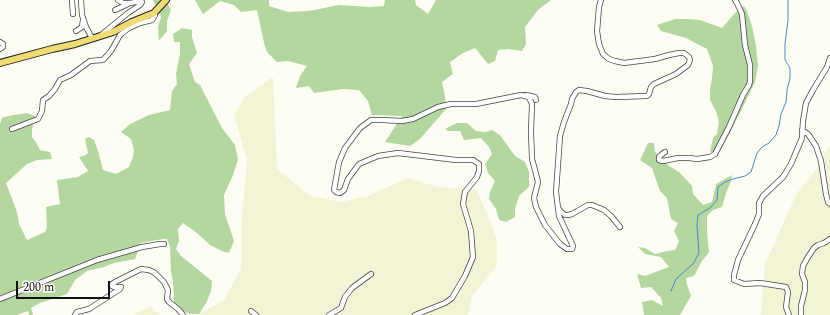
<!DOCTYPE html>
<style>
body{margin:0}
#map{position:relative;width:830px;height:315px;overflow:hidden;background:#fefdf4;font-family:Spectral,serif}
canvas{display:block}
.scale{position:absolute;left:16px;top:281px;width:94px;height:18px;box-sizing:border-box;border:2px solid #101010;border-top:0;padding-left:5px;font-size:12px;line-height:14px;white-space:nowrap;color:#101010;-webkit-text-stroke:3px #fff;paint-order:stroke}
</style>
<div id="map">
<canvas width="830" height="315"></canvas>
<div class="scale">200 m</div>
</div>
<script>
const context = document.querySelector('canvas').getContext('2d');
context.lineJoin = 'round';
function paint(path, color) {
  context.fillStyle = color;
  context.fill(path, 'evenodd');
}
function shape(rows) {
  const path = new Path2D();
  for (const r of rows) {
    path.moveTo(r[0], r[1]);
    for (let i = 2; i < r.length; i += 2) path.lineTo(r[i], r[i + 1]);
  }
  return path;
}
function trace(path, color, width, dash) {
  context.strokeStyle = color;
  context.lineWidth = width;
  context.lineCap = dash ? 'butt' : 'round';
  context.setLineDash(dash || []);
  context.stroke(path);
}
const farmland = shape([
 [273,77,277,169,310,196,341,202,368,196,408,178,438,187,477,190,497,239,497,266,472,296,468,315,198,315,224,300,241,269,242,217,247,160,234,115,244,98],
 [830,144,830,315,761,315,765,264,797,193,816,169],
 [150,306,160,315,134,315]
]);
const forest = shape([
 [153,0,171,0,167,3,171,10,167,21,167,31,159,41,158,27,161,17],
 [195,0,269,0,269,6,288,12,309,11,339,5,370,7,384,6,385,0,415,0,416,5,428,14,436,0,551,0,538,10,525,27,526,44,522,51,509,49,498,50,495,61,488,64,475,48,463,53,450,62,453,74,442,82,445,96,446,109,420,139,410,146,385,142,402,116,372,115,368,101,359,90,343,89,314,93,309,86,296,88,300,76,307,66,288,61,277,62,267,52,264,43,257,10,241,12,234,5,220,1,203,14],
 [744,6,747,11,752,26,756,46,758,66,755,82,733,127,720,151,710,152,713,138,717,134,719,122,716,111,710,100,710,89,712,79,713,66,707,49,686,38,661,31,657,25,675,19,689,19,700,20,722,28,734,14],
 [182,28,192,30,192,37,197,53,189,64,195,82,200,85,222,128,235,145,238,160,233,175,224,195,225,214,234,241,229,253,222,251,210,245,197,233,183,223,178,229,179,241,176,249,181,256,212,281,211,291,206,303,199,314,190,314,183,311,174,303,173,281,171,272,170,246,167,239,163,239,141,243,135,259,114,263,104,267,87,271,75,280,67,294,40,303,31,308,33,315,29,315,28,311,17,315,0,315,0,124,2,118,8,116,27,113,35,116,32,130,32,137,36,142,40,150,50,152,52,159,37,160,27,164,6,183,17,212,19,224,27,240,45,232,47,227,46,207,60,204,57,180,78,177,88,171,79,157,84,156,88,153,85,139,89,137,94,140,98,151,103,170,116,174,129,167,133,157,134,150,131,139,121,132,130,124,149,115,170,110,172,91,177,84,176,74,180,54,180,42,174,42,173,34],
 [457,123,467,123,476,131,486,132,492,130,500,135,515,156,525,162,529,172,529,187,519,196,515,209,515,217,506,222,499,220,496,209,489,199,490,192,495,181,488,173,485,164,492,154,489,147,481,138,464,140,460,131,448,131,445,129],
 [648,143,654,143,655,152,668,165,680,173,692,186,693,194,703,205,712,202,716,184,732,175,730,184,726,193,722,207,713,210,707,216,707,232,709,252,702,261,694,276,686,278,687,285,691,296,680,315,644,315,642,302,652,300,663,306,661,298,651,287,641,288,637,274,645,276,669,267,661,257,645,254,638,247,645,248,655,254,667,251,675,250,679,241,674,231,678,223,671,219,667,198,660,191,652,168,640,160]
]);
const stream = shape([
 [671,291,676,279,693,264,699,253,697,225,698,215,710,208,717,200,718,187,725,182,733,179,745,176,751,172,757,153,762,147,769,143,776,135,779,126,781,114,786,102,787,90,790,78,790,68,785,60,785,44,788,20,788,0]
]);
const minor = shape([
 [72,0,73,14],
 [81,0,82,15,86,27,92,38],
 [115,10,128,4],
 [76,31,82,27,83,20],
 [101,35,128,13,140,5,142,2,141,1,130,3,123,3,118,0],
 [0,42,3,44,3,47,0,49],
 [526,95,535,97,536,100],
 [12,129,38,119,42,111,43,100,49,96,55,89,60,80,71,75,90,61,103,60,111,51,120,35,129,28,140,23,152,20,155,15,154,13],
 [802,130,808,134,816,146,821,161,826,194,828,202,830,204],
 [665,152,661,155,659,157,659,160,663,161,678,158,689,158,697,159,710,157,715,154,729,127,743,95,749,85,750,81,750,65,745,45,742,14,737,3,735,0],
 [559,209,561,212,565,215,568,215,572,214,588,205,592,205,604,210,611,216,620,227],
 [0,299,97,260,142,247,160,244,164,244],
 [251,311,256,315],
 [75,315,77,312,89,309,120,289,121,287,114,287,112,286,111,285,115,282,141,269,149,270,155,273,164,282,168,290,167,299,169,302,178,309,183,315],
 [329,315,341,308,345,297,352,288,371,274],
 [415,315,445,303,452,298,465,276,473,257,471,231,463,204,465,192,477,177,479,171,479,164,473,160,456,160,398,153,378,156,359,164,348,179,344,190,340,193,336,192,334,190,339,162,345,148,360,128,371,120,382,120,402,121,413,119,438,107,451,104,476,104,521,95,529,97,532,104,531,132,532,159,535,170,538,182,534,198,536,207,545,225,560,244,567,249,572,249,573,246,559,216,556,192,560,136,564,122,571,104,572,99,576,92,579,90,587,91,605,96,616,97,647,96,649,94,651,87,654,84,676,74,688,65,690,60,689,57,684,53,679,53,669,55,655,59,624,63,615,61,609,59,603,54,599,44,597,31,599,7,601,0],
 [789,315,786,307,788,292,786,287,760,283,744,284,734,280,734,275,738,260,755,224,759,214,759,203,763,196,783,177,791,164,802,138,803,121,806,103,813,90,827,67,830,58],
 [801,315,801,306,805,290,805,282,802,274,803,266,808,257,814,248,818,245,824,243,830,239]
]);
const major = shape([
 [0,63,52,49,75,44,113,32,132,22,154,13,166,0]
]);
paint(farmland, '#f3f3d5');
paint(forest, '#b3d79f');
trace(stream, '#4788c5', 1);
trace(minor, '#434343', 6);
trace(major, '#212121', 8);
trace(minor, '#fff', 4.5);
trace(major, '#efdb73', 6);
</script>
